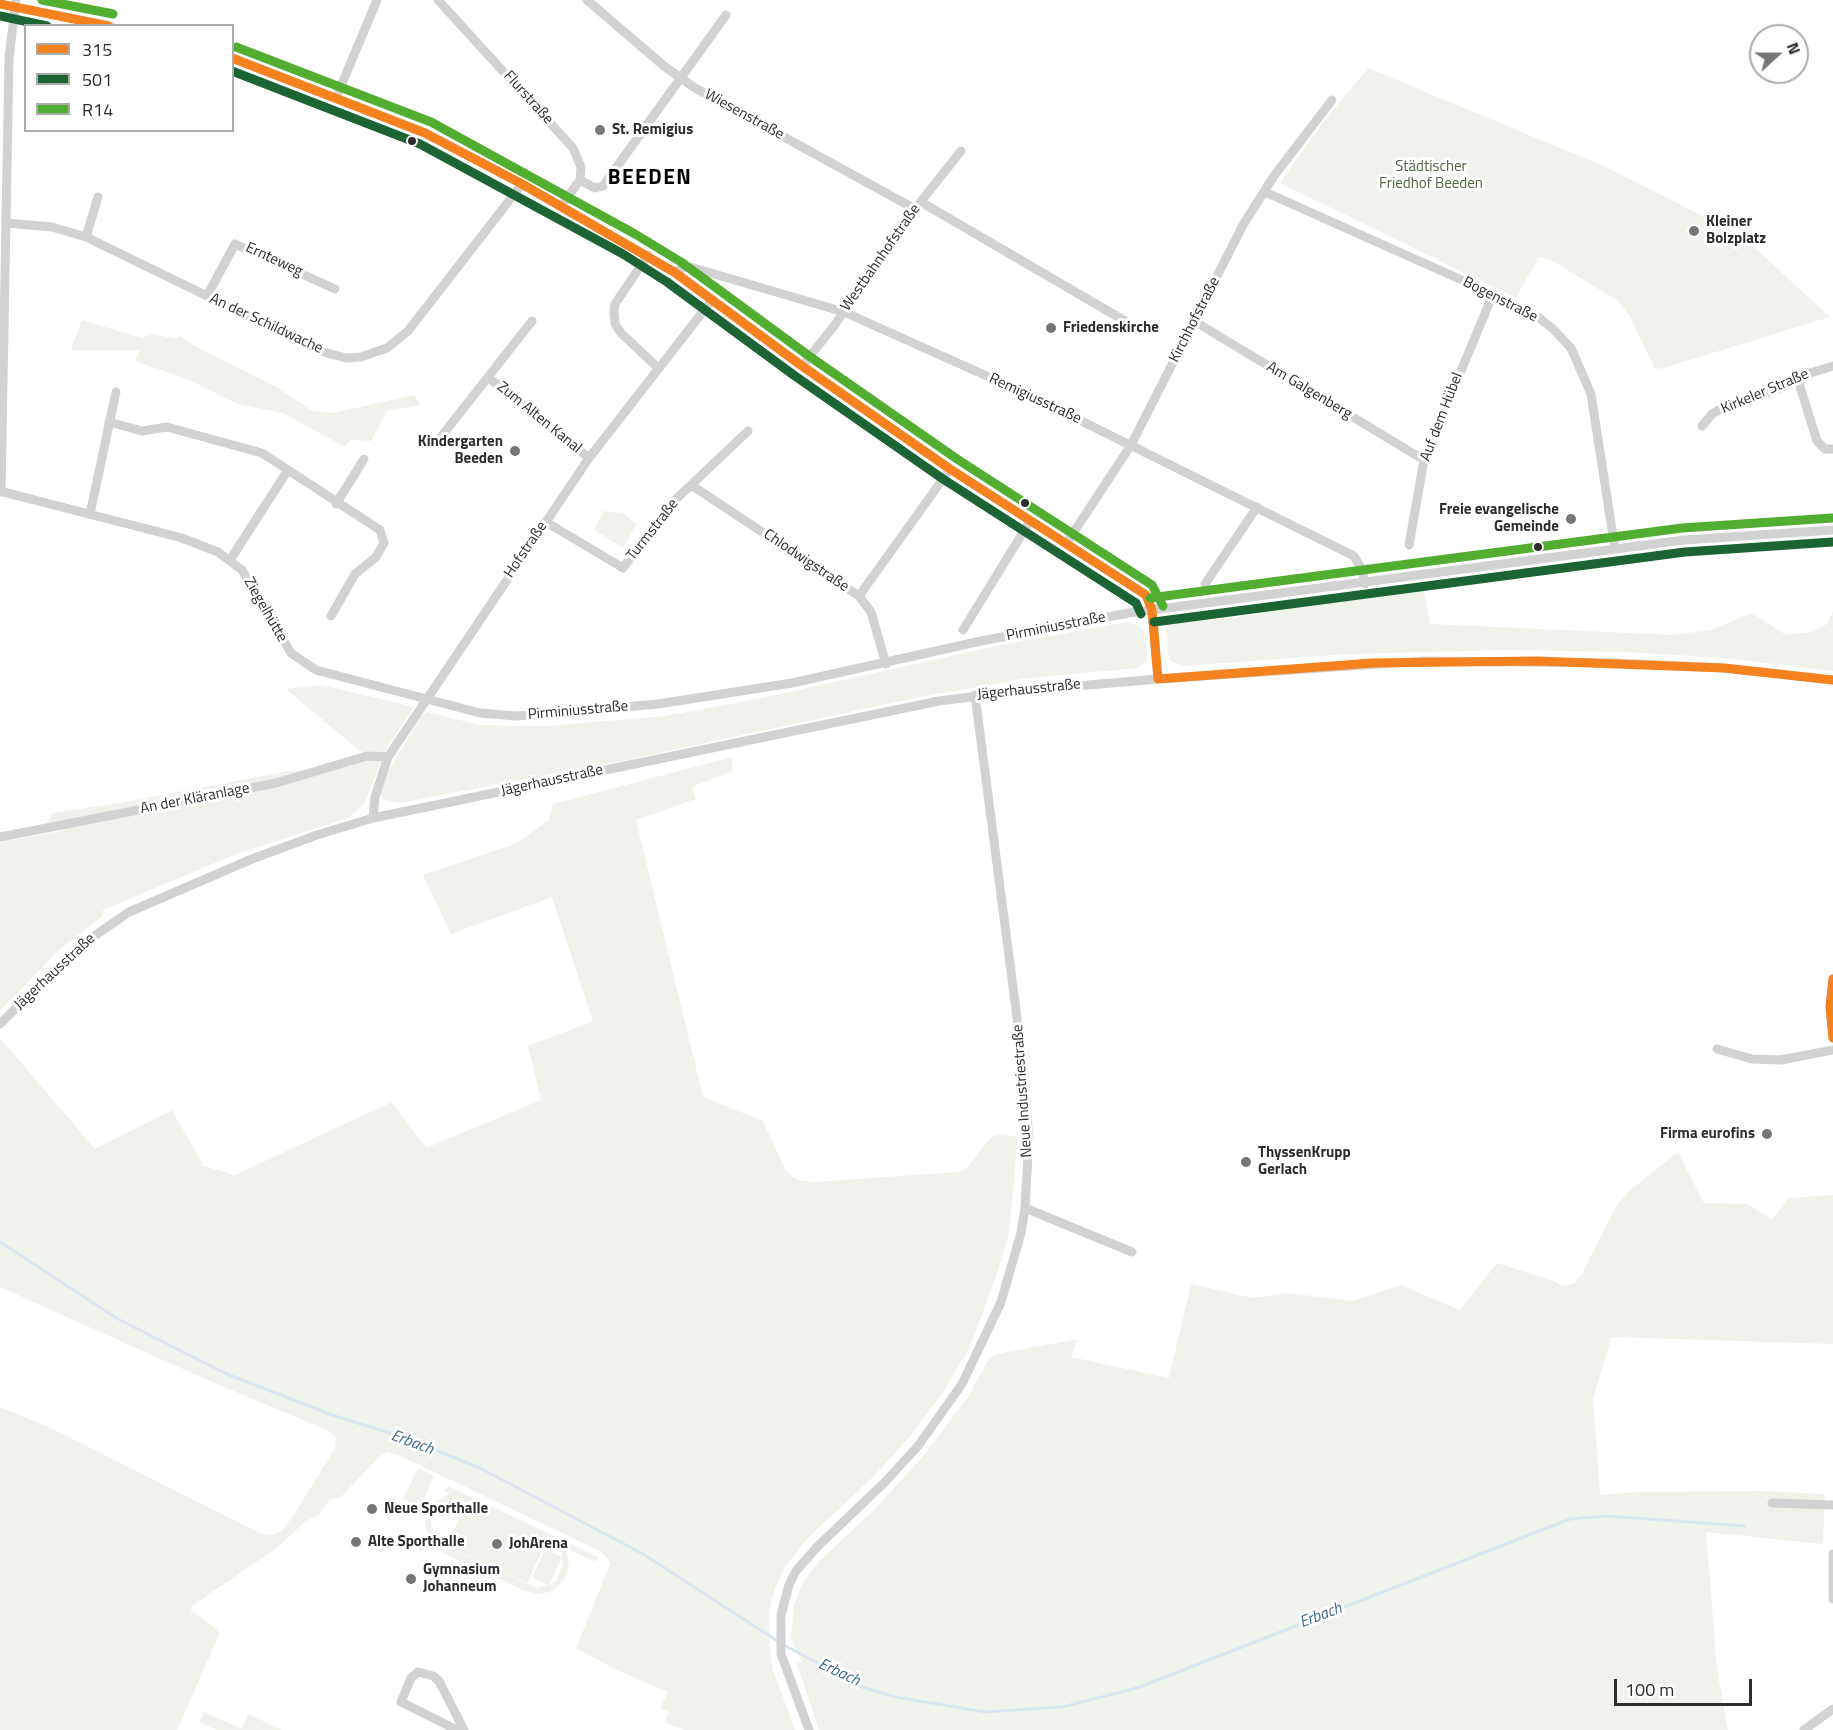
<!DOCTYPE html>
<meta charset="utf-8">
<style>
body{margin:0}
#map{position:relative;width:1833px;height:1730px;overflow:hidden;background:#fff;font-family:"Titillium Web",sans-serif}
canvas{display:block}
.legend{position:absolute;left:24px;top:24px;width:210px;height:108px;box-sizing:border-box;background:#fff;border:2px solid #ababab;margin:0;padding:8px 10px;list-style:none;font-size:18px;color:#2d2d2d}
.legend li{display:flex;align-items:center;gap:12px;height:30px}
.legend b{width:30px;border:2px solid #ababab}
.north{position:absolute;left:1749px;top:24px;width:60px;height:60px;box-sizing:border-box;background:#fff;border:2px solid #ababab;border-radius:50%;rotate:69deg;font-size:16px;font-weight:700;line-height:24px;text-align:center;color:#2d2d2d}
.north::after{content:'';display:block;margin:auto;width:21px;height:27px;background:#767676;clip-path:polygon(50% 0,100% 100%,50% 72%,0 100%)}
.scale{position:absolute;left:1614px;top:1679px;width:138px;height:27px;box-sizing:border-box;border:3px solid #2d2d2d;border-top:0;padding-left:8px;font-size:18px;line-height:21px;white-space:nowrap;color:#2d2d2d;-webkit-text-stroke:4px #fff;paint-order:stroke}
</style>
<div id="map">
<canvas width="1833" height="1730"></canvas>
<ul class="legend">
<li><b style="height:8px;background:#f6821f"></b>315</li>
<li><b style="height:8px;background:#1c6434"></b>501</li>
<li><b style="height:8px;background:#51ae31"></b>R14</li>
</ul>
<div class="north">N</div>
<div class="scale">100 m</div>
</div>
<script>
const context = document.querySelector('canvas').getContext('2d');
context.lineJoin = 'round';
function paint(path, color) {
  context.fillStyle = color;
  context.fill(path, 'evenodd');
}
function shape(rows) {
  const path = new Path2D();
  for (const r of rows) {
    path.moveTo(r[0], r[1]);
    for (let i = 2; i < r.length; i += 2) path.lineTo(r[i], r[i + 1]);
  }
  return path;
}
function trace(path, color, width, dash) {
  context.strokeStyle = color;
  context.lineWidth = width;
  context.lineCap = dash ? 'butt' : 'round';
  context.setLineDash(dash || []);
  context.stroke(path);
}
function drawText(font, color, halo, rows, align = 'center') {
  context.font = font + ' "Titillium Web",sans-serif';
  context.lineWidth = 6;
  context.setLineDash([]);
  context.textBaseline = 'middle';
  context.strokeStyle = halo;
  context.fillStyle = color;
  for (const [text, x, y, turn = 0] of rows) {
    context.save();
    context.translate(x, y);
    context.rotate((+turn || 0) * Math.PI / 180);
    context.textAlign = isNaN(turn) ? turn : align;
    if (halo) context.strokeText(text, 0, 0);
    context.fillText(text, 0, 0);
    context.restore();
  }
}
const green = shape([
 [1368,68,1606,167,1742,236,1830,317,1664,368,1655,369,1630,317,1618,301,1551,260,1539,257,1516,298,1280,183,1320,126],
 [82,320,142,338,153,334,176,339,180,336,198,348,275,386,312,411,333,413,414,395,421,405,387,411,371,441,350,440,345,447,283,413,237,404,189,380,135,361,140,350,71,350],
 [604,511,623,513,637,524,623,548,594,530],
 [1423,585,1430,624,1673,635,1710,630,1752,613,1786,635,1811,632,1827,624,1833,611,1833,671,1725,658,1625,652,1507,650,1348,654,1183,666,1169,660,1166,631,1168,624,1173,622,1234,618],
 [1128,622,1138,625,1145,632,1147,661,1138,668,1029,678,924,696,622,761,399,803,384,800,380,792,382,782,397,757,421,716,428,712,479,725,548,726,665,716,767,697,1001,645],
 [322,685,414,707,386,749,364,804,356,812,345,819,236,854,103,910,103,916,59,950,0,1011,0,842,60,831,47,823,53,813,130,801,289,771,307,772,362,753,286,689],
 [732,757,732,771,692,787,696,799,636,820,703,1097,763,1121,786,1171,797,1180,815,1182,958,1172,966,1169,992,1136,1002,1134,1018,1137,1009,1233,997,1274,969,1349,942,1394,908,1439,874,1476,808,1538,785,1567,775,1588,769,1611,770,1649,773,1670,795,1730,684,1730,665,1722,669,1712,660,1708,668,1692,614,1669,576,1648,610,1564,608,1559,600,1551,396,1454,387,1452,379,1457,341,1497,329,1500,320,1514,305,1522,278,1547,192,1606,191,1611,217,1629,219,1635,177,1730,0,1730,0,1407,53,1429,260,1533,271,1535,282,1531,295,1513,335,1448,336,1438,329,1431,205,1379,0,1287,0,1038,95,1149,172,1110,204,1166,235,1175,392,1102,426,1148,541,1100,528,1046,593,1021,552,897,451,934,423,875,517,843,549,820,553,804],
 [1678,1152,1704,1203,1748,1204,1772,1220,1788,1198,1833,1195,1833,1344,1612,1337,1593,1398,1600,1495,1637,1492,1760,1491,1825,1494,1823,1544,1706,1532,1717,1670,1728,1730,819,1730,796,1661,802,1663,791,1638,794,1605,802,1584,818,1562,876,1508,925,1454,967,1398,989,1359,997,1354,1078,1339,1071,1357,1169,1378,1191,1284,1253,1298,1287,1293,1352,1301,1401,1285,1460,1310,1497,1263,1554,1281,1562,1286,1573,1284,1580,1277,1617,1205,1630,1190],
 [418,1468,434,1476,420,1507,403,1499],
 [448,1486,598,1557,596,1562,565,1548,569,1563,566,1576,560,1585,550,1592,538,1594,525,1591,443,1553,433,1546,427,1534,425,1521,433,1503,449,1494,445,1491],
 [459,1499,557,1545,562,1554,563,1564,556,1581,549,1585,562,1557,545,1550,532,1577,548,1585,537,1588,437,1542,430,1521,434,1511,441,1504],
 [466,1503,547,1540,527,1584,446,1547],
 [204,1712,242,1729,248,1714,282,1730,216,1730,199,1722]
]);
const stream = shape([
 [0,1242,118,1319,229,1375,335,1416,403,1437,480,1468,643,1554,779,1642],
 [784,1645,862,1687,895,1697,985,1712,1062,1707,1137,1688,1570,1519,1607,1516,1745,1526]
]);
const minor = shape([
 [438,0,573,148,581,167,580,180,561,206],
 [587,0,664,66,695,88,915,209],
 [0,4,111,26],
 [232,58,425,133,522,184,674,272,802,366,950,469,1146,595,1152,610,1158,679],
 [336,98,377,0],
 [580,180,595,188,603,186,726,15],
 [1265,192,1493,294,1535,315,1552,328,1571,348,1591,394,1615,549],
 [921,202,1125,321],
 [7,223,52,227,86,237,320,351,346,358,361,357,387,348,408,331,522,184],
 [86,237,98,197],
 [648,255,615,304,614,312,615,324,621,333,657,367],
 [674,272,684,267,694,268,844,312,1027,394,1354,556,1362,570,1365,584],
 [207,296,235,244,335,289],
 [1194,321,1424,460],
 [802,366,834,326,915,209,961,151],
 [1797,377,1817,441,1825,449,1833,449],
 [489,378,589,458],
 [109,422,142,431,167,427,262,453,380,530,384,543,376,557,355,574,331,616],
 [1702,426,1712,414,1724,407,1784,387,1797,377,1833,366],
 [437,442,532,321],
 [691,485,859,596,871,612,886,664],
 [0,491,182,538,218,552,242,570,291,653,316,670,480,713,516,716,658,704,792,683,981,641,1129,613,1684,540,1833,530],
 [1,492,9,58,16,0],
 [336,504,364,459],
 [90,514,116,392],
 [546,522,623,568,673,502,748,431],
 [1066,544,1131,445,1243,225,1274,176,1332,100],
 [1409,545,1424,460,1493,294],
 [230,560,288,470],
 [1205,584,1257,507],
 [859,596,950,469],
 [963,630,1030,521],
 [373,818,375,797,388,757,589,458,712,300],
 [0,837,276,783,367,756,388,757],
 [1833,979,1830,1007,1833,1038],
 [0,1024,77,948,129,912,252,859,317,835,373,818,939,701,1019,691,1158,679,1424,661,1613,663,1724,668,1833,680],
 [1717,1049,1752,1059,1781,1060,1833,1050],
 [1025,1208,1132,1252],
 [1772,1503,1833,1505],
 [1833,1554,1833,1599],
 [457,1730,401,1702,411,1678,418,1672,433,1676,439,1681,464,1730],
 [809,1730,781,1654,781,1615,789,1585,796,1571,817,1547,885,1482,918,1446,962,1384,1001,1302,1021,1233,1025,1208,1029,1139,1023,1064,975,695],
 [1804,1730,1833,1709]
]);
const bus1 = shape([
 [0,4,108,26],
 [232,58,425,133,522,184,674,272,802,366,950,469,1146,595,1152,610,1158,679],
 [1158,679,1372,663,1537,661,1724,668,1833,680],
 [1833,979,1830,1007,1833,1038]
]);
const bus2 = shape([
 [0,16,47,26],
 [232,71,420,144,623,254,667,282,795,376,943,479,1136,603,1141,614],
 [1154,622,1685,552,1833,542]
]);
const bus3 = shape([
 [42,0,113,14],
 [236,47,431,122,635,234,681,262,809,356,957,459,1152,585,1163,606],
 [1150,598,1682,528,1832,518]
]);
const markers = [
 [600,130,6,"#767676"],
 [412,141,5,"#2d2d2d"],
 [1694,231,6,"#767676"],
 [1051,328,6,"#767676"],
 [515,451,6,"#767676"],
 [1025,503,5,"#2d2d2d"],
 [1571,519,6,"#767676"],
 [1538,547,5,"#2d2d2d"],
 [1767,1134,6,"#767676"],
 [1246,1162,6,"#767676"],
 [372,1509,6,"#767676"],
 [356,1542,6,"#767676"],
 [497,1544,6,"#767676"],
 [411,1579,6,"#767676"]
];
const streetNames = [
 ["Flurstraße",528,98,48],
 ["Wiesenstraße",744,115,29],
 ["Westbahnhofstraße",881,258,-55],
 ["Ernteweg",274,260,25],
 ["Bogenstraße",1500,300,27],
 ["Kirchhofstraße",1195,320,-63],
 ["An der Schildwache",266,324,25],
 ["Am Galgenberg",1309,391,31],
 ["Kirkeler Straße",1765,392,-23],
 ["Remigiusstraße",1035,399,25],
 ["Auf dem Hübel",1442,417,-69],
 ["Zum Alten Kanal",539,418,39],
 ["Turmstraße",653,530,-52],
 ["Hofstraße",526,550,-56],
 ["Chlodwigstraße",806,561,34],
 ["Ziegelhütte",265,610,60],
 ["Pirminiusstraße",1056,627,-11],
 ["Jägerhausstraße",1029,690,-6],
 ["Pirminiusstraße",578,711,-5],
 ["Jägerhausstraße",552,781,-12],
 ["An der Kläranlage",195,799,-11],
 ["Jägerhausstraße",55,972,-43],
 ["Neue Industriestraße",1023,1091,-94]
];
const poiNames = [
 ["St. Remigius",612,130],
 ["Kleiner",1706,222],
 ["Bolzplatz",1706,239],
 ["Friedenskirche",1063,328],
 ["Kindergarten",503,442,"right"],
 ["Beeden",503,459,"right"],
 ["Freie evangelische",1559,510,"right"],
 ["Gemeinde",1559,527,"right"],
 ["Firma eurofins",1755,1134,"right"],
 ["ThyssenKrupp",1258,1153],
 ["Gerlach",1258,1170],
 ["Neue Sporthalle",384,1509],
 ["Alte Sporthalle",368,1542],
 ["JohArena",509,1544],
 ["Gymnasium",423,1570],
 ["Johanneum",423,1587]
];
const parkNames = [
 ["Städtischer",1431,167],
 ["Friedhof Beeden",1431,184]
];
const waterNames = [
 ["Erbach",412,1443,20],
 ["Erbach",1321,1616,-21],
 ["Erbach",839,1673,25]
];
const districtNames = [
 ["BEEDEN",650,179]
];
paint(green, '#f0f3eb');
trace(stream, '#d8e6f0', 3);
trace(minor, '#d2d2d2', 9);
trace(bus1, '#f6821f', 9);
trace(bus2, '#1c6434', 9);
trace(bus3, '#51ae31', 9);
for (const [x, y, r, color] of markers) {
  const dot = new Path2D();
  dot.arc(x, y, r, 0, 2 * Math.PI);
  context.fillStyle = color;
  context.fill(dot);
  trace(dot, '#fff', 2);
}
drawText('15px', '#2d2d2d', '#fff', streetNames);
drawText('bold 15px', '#2d2d2d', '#fff', poiNames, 'left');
drawText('15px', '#4f663d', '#fff', parkNames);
drawText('italic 16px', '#3f6b8b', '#fff', waterNames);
context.letterSpacing = '1.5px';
drawText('bold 21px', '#000', '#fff', districtNames);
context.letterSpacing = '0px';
</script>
